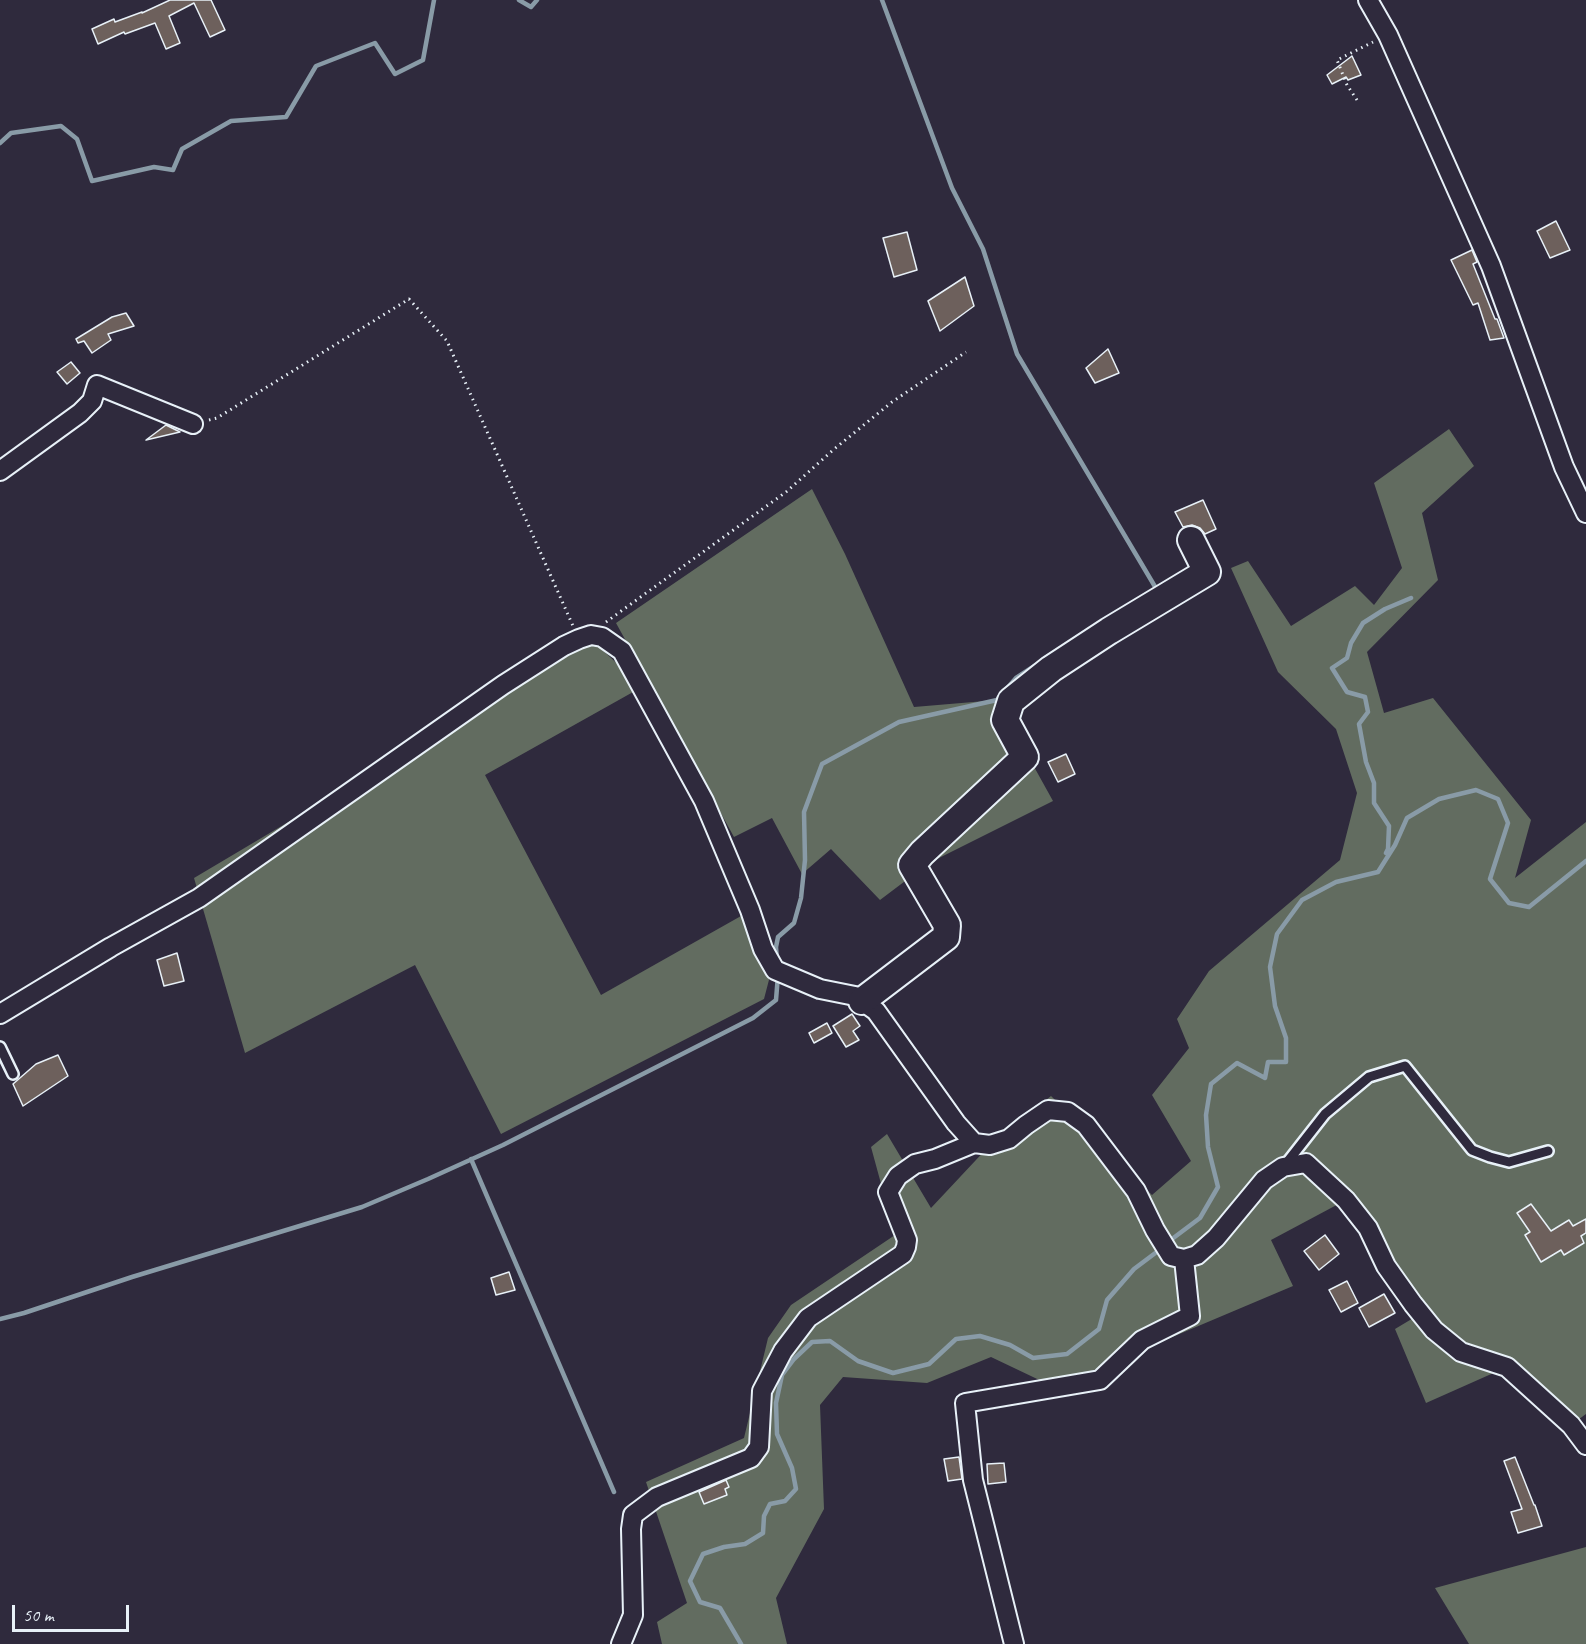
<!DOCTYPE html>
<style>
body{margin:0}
#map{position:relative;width:1586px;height:1644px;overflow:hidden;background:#2f2a3d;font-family:Caveat,sans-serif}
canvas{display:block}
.scale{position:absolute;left:12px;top:1605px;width:117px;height:27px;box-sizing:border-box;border:3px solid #e8f1f8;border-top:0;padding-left:8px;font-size:18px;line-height:21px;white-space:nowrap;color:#e8f1f8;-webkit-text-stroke:4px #2f2a3d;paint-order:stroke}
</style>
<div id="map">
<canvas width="1586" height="1644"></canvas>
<div class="scale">50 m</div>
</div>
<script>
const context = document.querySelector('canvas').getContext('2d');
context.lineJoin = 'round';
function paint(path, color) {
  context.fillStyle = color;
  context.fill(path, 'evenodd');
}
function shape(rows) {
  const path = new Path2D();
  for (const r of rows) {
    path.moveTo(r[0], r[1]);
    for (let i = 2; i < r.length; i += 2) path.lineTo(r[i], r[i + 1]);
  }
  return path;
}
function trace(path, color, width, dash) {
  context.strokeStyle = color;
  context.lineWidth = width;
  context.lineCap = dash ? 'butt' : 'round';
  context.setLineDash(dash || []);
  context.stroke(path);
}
const green = shape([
 [1449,429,1474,466,1422,513,1438,580,1367,652,1384,713,1433,698,1531,820,1515,878,1586,822,1586,1414,1571,1425,1507,1367,1426,1403,1395,1329,1420,1314,1346,1200,1271,1240,1293,1286,1054,1387,991,1357,927,1383,843,1377,820,1405,824,1509,776,1598,787,1644,662,1644,657,1622,687,1603,646,1482,744,1438,768,1338,791,1305,895,1235,871,1147,887,1134,931,1208,990,1145,1051,1096,1152,1195,1191,1161,1152,1095,1189,1048,1177,1019,1209,971,1340,860,1357,793,1336,729,1278,672,1231,568,1248,561,1291,626,1355,586,1374,605,1402,568,1374,483],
 [812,489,845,554,914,707,997,700,1053,801,929,863,880,900,831,849,802,874,772,818,734,837,616,623],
 [593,641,642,687,485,775,601,995,741,916,770,976,764,999,501,1134,415,965,245,1053,194,878],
 [1586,1547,1586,1644,1469,1644,1435,1588]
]);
const stream = shape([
 [519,0,531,7,537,0],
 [882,0,952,188,983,249,1017,354,1157,590,1156,591],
 [0,143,11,133,61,126,77,139,92,181,154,167,173,170,182,149,231,121,286,117,316,66,375,43,395,74,423,60,434,0],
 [1386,853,1388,849,1389,826,1374,803,1374,783,1366,762,1359,724,1368,712,1365,697,1347,692,1332,668,1347,658,1351,643,1363,623,1385,609,1411,598],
 [777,961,776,947,778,937,794,923,801,898,805,860,804,812,822,764,899,722,997,700,1016,678,1036,665],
 [471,1159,614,1492],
 [1168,1242,1200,1218,1218,1187,1208,1147,1206,1115,1211,1084,1237,1063,1265,1078,1268,1062,1286,1062,1286,1038,1275,1006,1270,967,1277,934,1302,900,1336,882,1378,872,1395,845,1407,818,1439,799,1476,790,1498,799,1508,823,1490,879,1509,903,1529,907,1586,861],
 [0,1319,24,1313,132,1277,362,1207,428,1179,503,1145,753,1018,776,1000,778,975],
 [741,1644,720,1608,700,1602,690,1581,703,1554,724,1547,745,1544,763,1533,764,1516,770,1504,785,1501,796,1489,792,1468,777,1434,776,1403,782,1375,794,1359,812,1342,830,1341,858,1361,893,1373,929,1364,956,1339,980,1336,1010,1345,1033,1358,1067,1354,1099,1329,1107,1300,1134,1269,1162,1248]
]);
const building = shape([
 [170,0,211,0,225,30,210,37,194,3,169,16,180,43,166,49,155,23,125,34,124,32,98,44,92,29,114,19,115,22,142,12,142,13,170,0],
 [1352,56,1361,75,1348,80,1346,77,1332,84,1327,75,1352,56],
 [1556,221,1570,250,1550,258,1537,231,1556,221],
 [907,232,917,270,894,277,883,238,907,232],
 [1472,250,1477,262,1473,264,1495,319,1497,319,1504,338,1490,340,1478,303,1473,305,1451,260,1472,250],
 [965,277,974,306,940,331,928,301,965,277],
 [126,313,134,326,108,334,111,340,92,353,84,341,78,343,76,339,112,317,126,313],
 [1108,349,1119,373,1095,383,1086,368,1108,349],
 [71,362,80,373,67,384,57,372,71,362],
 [166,425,180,432,146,440,166,425],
 [1203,500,1216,529,1205,534,1200,528,1192,525,1183,527,1175,512,1203,500],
 [1066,754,1075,774,1058,782,1048,762,1066,754],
 [177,953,184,981,164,986,157,960,177,953],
 [852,1014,860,1026,853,1031,859,1040,846,1047,833,1026,852,1014],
 [827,1023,832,1033,814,1043,809,1033,827,1023],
 [58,1055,68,1076,23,1106,13,1084,36,1064,58,1055],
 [1531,1204,1551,1231,1569,1220,1573,1226,1586,1219,1586,1233,1581,1236,1584,1243,1564,1255,1561,1250,1541,1262,1525,1235,1530,1232,1517,1213,1531,1204],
 [1325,1235,1339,1254,1319,1270,1304,1251,1325,1235],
 [509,1272,515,1290,496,1295,491,1278,509,1272],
 [1347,1281,1358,1303,1341,1312,1329,1290,1347,1281],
 [1384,1294,1395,1313,1369,1327,1359,1308,1384,1294],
 [959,1457,962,1479,948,1481,944,1459,959,1457],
 [1515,1457,1534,1505,1535,1505,1542,1526,1518,1533,1511,1512,1522,1509,1504,1461,1515,1457],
 [1004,1463,1006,1482,988,1484,987,1464,1004,1463],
 [726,1480,729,1487,725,1489,727,1495,704,1504,699,1492,726,1480]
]);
const path = shape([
 [1357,100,1347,85,1337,60,1373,42],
 [209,420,217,418,409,299,447,341,573,626],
 [606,622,786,492,833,450,892,402,966,352]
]);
const lane = shape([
 [0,1047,13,1074],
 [1285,1165,1325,1114,1369,1077,1405,1066,1472,1150,1490,1157,1509,1162,1548,1151]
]);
const street = shape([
 [1368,0,1388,35,1491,266,1564,467,1586,513],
 [0,471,80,413,92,401,97,385,193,424],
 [0,1014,111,947,199,898,503,685,564,646,579,639,591,635,602,637,622,651,704,801,750,910,763,949,775,970,820,989,855,996,876,1011,956,1123,974,1143,990,1145,1009,1139,1026,1125,1048,1110,1068,1112,1086,1125,1136,1191,1155,1230,1171,1256,1184,1259,1197,1255,1216,1238,1264,1180,1283,1167,1306,1163,1346,1200,1368,1228,1386,1266,1413,1304,1434,1330,1461,1352,1507,1367,1571,1425,1586,1445],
 [621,1644,633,1615,631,1529,633,1515,657,1497,751,1458,759,1447,762,1391,783,1351,808,1318,903,1254,906,1247,907,1240,888,1192,898,1176,915,1164,935,1159,974,1143],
 [1014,1644,973,1480,965,1403,1100,1380,1142,1340,1190,1316,1184,1259]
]);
const secondary = shape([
 [862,1001,946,937,947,925,912,865,922,853,1025,757,1005,720,1011,701,1051,669,1109,631,1207,572,1191,540]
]);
paint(green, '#626c60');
trace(stream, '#899ba7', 4.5);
paint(building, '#6d605c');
trace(building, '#e8f1f8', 1.5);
trace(lane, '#e8f1f8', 14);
trace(street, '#e8f1f8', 22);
trace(secondary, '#e8f1f8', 30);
trace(path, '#e8f1f8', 3, [1.5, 4.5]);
trace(lane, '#2f2a3d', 9);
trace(street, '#2f2a3d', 18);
trace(secondary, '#2f2a3d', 26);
</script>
